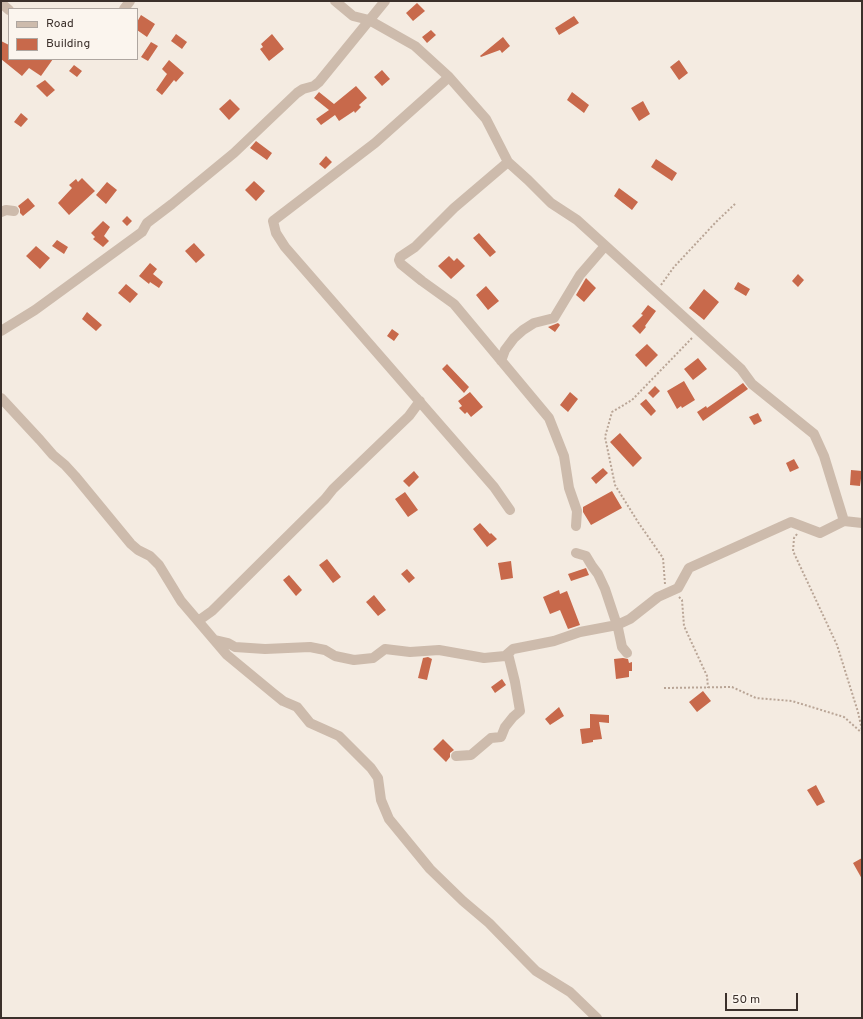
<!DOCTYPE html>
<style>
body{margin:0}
#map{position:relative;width:863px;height:1019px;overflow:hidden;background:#f4ebe1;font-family:Overpass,sans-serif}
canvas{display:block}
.frame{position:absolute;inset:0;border:2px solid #3b302b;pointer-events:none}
.legend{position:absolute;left:8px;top:8px;width:130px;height:52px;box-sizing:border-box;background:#fbf5ee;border:1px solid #aea6a0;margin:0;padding:5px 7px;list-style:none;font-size:12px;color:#3b302b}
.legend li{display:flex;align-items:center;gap:8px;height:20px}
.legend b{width:20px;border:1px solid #aea6a0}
.scale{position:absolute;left:725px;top:993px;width:73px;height:18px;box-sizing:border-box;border:2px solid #3b302b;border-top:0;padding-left:5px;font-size:12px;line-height:14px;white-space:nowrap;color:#3b302b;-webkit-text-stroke:3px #fbf5ee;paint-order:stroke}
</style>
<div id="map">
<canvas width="863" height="1019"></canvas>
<div class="frame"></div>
<ul class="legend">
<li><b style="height:5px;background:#cdbbac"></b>Road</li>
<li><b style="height:11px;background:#c8694b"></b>Building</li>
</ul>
<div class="scale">50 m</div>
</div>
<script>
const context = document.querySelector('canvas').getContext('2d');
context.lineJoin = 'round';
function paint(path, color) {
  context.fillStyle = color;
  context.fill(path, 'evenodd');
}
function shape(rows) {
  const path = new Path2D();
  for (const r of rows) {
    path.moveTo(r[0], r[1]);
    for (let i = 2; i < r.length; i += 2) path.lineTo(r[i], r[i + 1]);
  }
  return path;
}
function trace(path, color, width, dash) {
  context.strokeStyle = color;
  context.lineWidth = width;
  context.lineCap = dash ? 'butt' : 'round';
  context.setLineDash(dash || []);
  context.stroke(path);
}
const building = shape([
 [417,3,425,11,413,21,406,13],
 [141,15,155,24,147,37,137,30,137,22],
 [574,16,579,23,559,35,555,28],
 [431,30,436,35,427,43,422,37],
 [176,34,187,42,182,49,171,41],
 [272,34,284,49,269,61,260,49,263,47,261,44],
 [503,37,510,46,502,53,500,50,481,57,480,56],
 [1,41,9,45,9,59,53,59,41,76,29,68,22,76,1,59],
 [151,42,158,46,148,61,141,57],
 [169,60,184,73,176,82,174,80,162,95,156,90,167,74,162,69],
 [679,60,688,73,679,80,670,67],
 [74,65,82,71,77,77,69,71],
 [382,70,390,79,382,86,374,77],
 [45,80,55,90,47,97,36,86],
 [356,86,367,98,359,105,361,107,355,113,354,111,339,121,335,115,321,125,316,119,329,110,314,98,319,92,334,104],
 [572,92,589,105,584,113,567,100],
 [230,99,240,109,229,120,219,109],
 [643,101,650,114,639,121,631,108],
 [21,113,28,119,21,127,14,122],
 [256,141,272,153,267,160,250,148],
 [326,156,332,162,325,169,319,164],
 [656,159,677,173,672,181,651,167],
 [82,178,95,191,69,215,58,203,72,188,69,185,76,179,78,182],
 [254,181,265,191,256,201,245,190],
 [107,182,117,190,106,204,96,195],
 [619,188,638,202,632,210,614,196],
 [28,198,35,206,23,216,20,213,20,209,18,206],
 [127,216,132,221,127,226,122,221],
 [103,221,110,227,104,236,109,241,103,247,93,239,95,237,91,233],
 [479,233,496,252,490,257,473,238],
 [57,240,68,247,64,254,52,246],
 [194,243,205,255,196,263,185,251],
 [36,246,50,258,40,269,26,256],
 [449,256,454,261,457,258,465,266,451,279,438,266],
 [150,263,157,269,153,274,163,282,159,288,150,282,149,284,139,276],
 [798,274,804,280,798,287,792,281],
 [586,278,596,288,584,302,576,295],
 [738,282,750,289,746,296,734,289],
 [126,284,138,294,130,303,118,293],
 [486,286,499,301,488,310,476,295],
 [704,289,719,302,704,320,689,308],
 [648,305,656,311,645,326,646,327,640,334,632,326,643,315,641,314],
 [87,312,102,325,96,331,82,319],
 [558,323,560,325,555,332,548,327],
 [392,329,399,334,394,341,387,336],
 [647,344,658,355,646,367,635,355],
 [698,358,707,369,693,380,684,369],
 [447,364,469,387,464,393,442,369],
 [684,381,695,400,682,408,681,406,677,409,667,391],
 [743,383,748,389,703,421,697,412,706,406,707,408],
 [655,386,660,391,653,398,648,393],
 [470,392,483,407,471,417,467,412,465,414,459,408,462,406,458,401],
 [570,392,578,399,568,412,560,405],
 [646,399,656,411,651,416,640,404],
 [758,413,762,421,754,425,749,417],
 [620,433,642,458,633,467,610,442],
 [794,459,799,468,790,472,786,463],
 [603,468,608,473,596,484,591,478],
 [851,470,862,471,860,486,850,485],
 [414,471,419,477,409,487,403,481],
 [612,491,622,508,591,525,583,512,583,507],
 [405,492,418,510,408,517,395,499],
 [480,523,490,534,491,533,497,539,487,547,473,529],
 [327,559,341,577,333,583,319,565],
 [511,561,513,578,501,580,498,563],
 [586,568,589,575,571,581,568,574],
 [407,569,415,578,409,583,401,574],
 [289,575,302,590,296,596,283,580],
 [559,590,560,594,567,591,580,625,568,629,560,610,550,614,543,597],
 [374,595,386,610,378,616,366,602],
 [428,657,432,659,427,680,418,678,423,658],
 [623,658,628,659,629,663,632,662,632,671,629,671,629,677,616,679,614,659],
 [502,679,506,685,495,693,491,687],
 [703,691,711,701,697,712,689,702],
 [559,707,564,716,550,725,545,719],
 [590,714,609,715,609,723,599,722,602,739,593,740,593,742,582,744,580,729,590,728],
 [443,739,454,750,450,753,450,757,446,762,433,749],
 [816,785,825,802,817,806,807,790],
 [862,858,862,879,853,863]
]);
const path = shape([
 [661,285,674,267,716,222,736,203],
 [797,534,794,538,793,551,837,645,858,712,862,730],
 [665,584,663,558,638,522,615,485,605,437,612,412,632,400,693,337],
 [679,597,682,600,684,626,707,676,708,688],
 [664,688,732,687,756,698,792,701,844,717,862,733]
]);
const street = shape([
 [335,1,353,16,369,20,415,46,449,77,486,119,508,162,528,180,551,203,577,220,741,369,752,384,814,434,824,456,844,521,862,523],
 [1,3,9,10],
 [124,9,130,1],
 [449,77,375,143,273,221,276,233,285,247,494,487,510,510],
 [508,162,454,208,415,247,400,257,399,260,401,264,422,281,454,304,549,418,564,456,569,488,577,511,576,526],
 [1,212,6,210,14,211],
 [1,331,35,310,142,232,147,223,172,204,234,153,297,93,303,89,314,86,319,82,385,1],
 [501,361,505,350,514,338,523,330,534,323,554,318,580,275,605,246],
 [1,398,40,440,53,455,65,465,75,476,131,544,138,550,150,556,159,565,181,601,227,655,273,693,283,701,297,707,310,723,339,736,371,768,378,778,381,800,389,819,430,869,463,901,489,923,528,963,536,971,570,992,597,1018],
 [576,553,586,556,592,566,598,574,605,589,618,628,622,647,627,653],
 [198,621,212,611,325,499,333,489,409,416,420,401],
 [215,640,228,643,235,647,265,649,310,647,325,650,335,656,354,660,373,658,385,649,410,652,439,650,484,658,505,656,513,649,554,641,580,632,617,625,630,619,658,597,678,588,689,568,791,522,820,533,844,521],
 [456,756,471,755,491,738,501,737,505,727,513,717,520,711,515,682,508,654]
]);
paint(building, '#c8694b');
trace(path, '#b9a596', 2, [2, 2]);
trace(street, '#cdbbac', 10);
</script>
